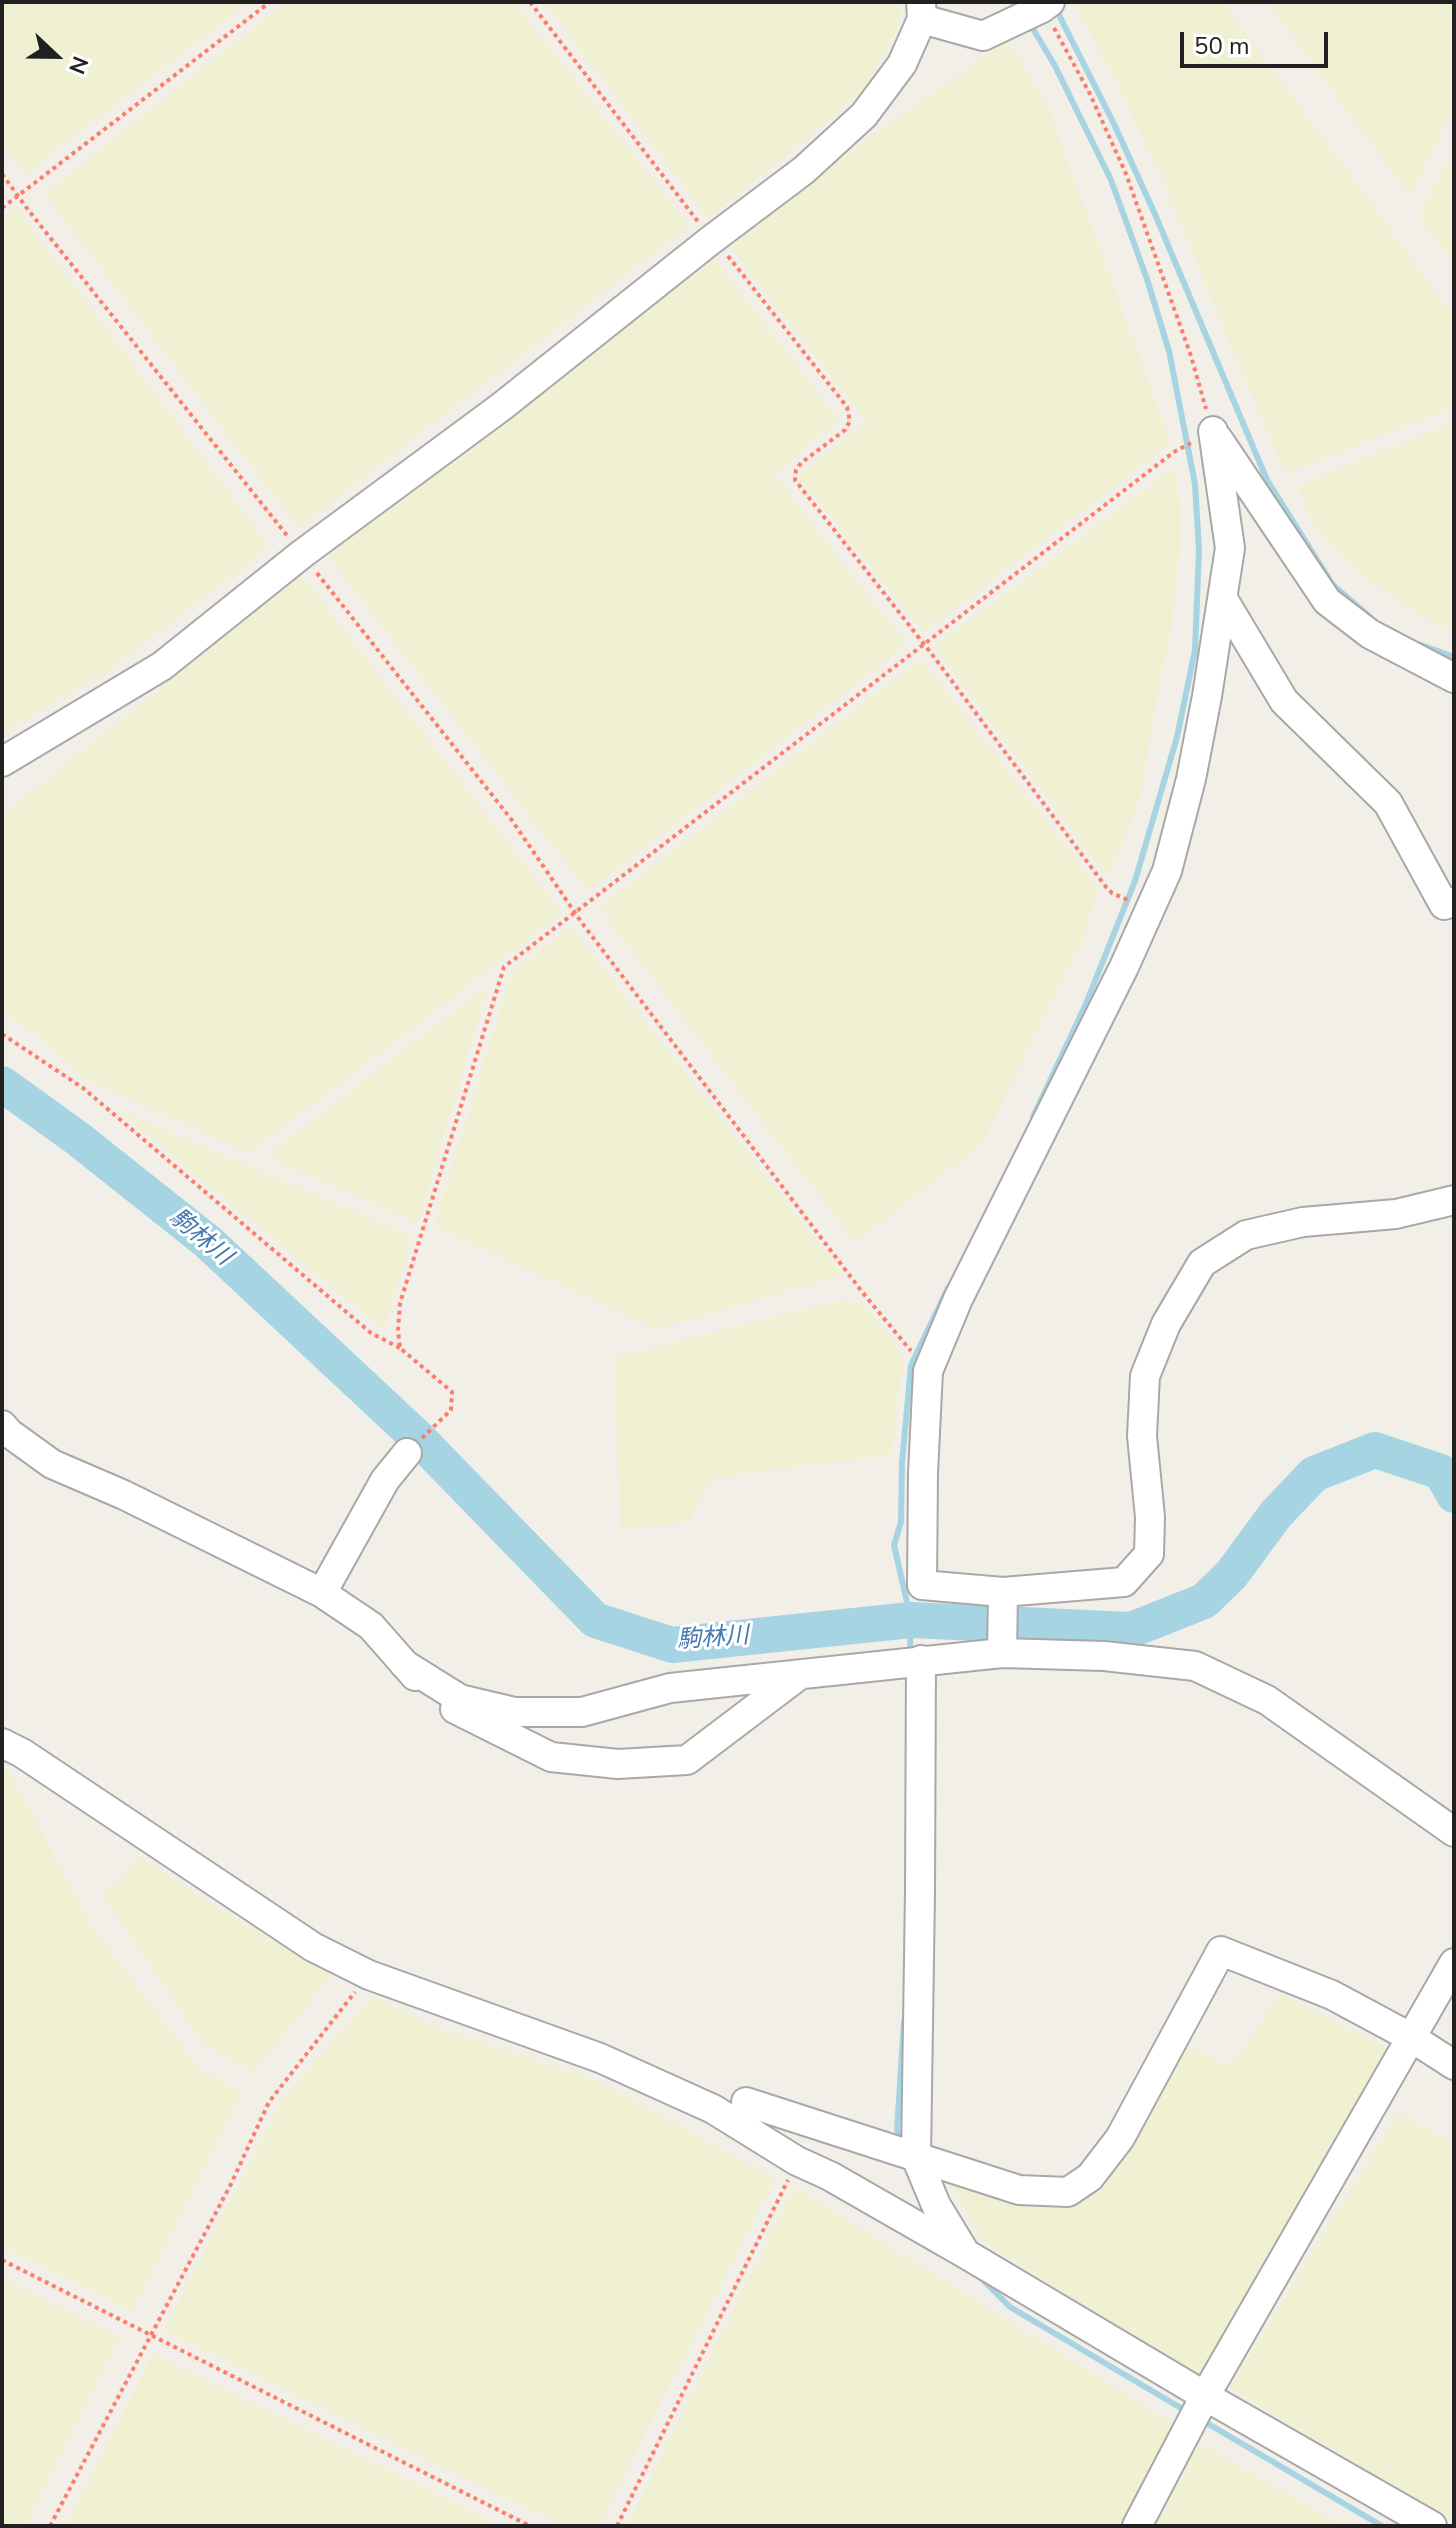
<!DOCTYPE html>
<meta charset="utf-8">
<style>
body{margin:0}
#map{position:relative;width:1456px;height:2528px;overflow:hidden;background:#f2efe8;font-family:"Nunito Sans",sans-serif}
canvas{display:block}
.frame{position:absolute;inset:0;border:4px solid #212121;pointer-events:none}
.north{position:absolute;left:16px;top:16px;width:80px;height:80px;-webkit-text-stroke:6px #fff;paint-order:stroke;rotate:112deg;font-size:22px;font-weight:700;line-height:32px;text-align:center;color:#212121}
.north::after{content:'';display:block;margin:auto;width:28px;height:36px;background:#212121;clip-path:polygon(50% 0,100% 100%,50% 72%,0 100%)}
.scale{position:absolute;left:1180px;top:32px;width:148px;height:36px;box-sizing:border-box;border:4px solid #212121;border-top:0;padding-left:10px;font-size:24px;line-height:28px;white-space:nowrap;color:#212121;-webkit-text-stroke:6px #fff;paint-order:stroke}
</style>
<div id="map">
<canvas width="1456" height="2528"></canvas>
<div class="frame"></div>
<div class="north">N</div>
<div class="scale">50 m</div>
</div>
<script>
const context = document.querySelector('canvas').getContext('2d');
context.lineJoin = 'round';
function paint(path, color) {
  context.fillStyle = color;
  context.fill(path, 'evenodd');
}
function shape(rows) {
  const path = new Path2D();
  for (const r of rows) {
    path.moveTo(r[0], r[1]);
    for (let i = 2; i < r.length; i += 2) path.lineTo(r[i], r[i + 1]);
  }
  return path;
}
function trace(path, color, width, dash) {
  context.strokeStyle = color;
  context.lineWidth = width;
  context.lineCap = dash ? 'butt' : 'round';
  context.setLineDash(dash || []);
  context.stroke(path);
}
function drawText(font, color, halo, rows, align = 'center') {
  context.font = font + ' "Nunito Sans","Noto Sans JP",sans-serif';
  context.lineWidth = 6;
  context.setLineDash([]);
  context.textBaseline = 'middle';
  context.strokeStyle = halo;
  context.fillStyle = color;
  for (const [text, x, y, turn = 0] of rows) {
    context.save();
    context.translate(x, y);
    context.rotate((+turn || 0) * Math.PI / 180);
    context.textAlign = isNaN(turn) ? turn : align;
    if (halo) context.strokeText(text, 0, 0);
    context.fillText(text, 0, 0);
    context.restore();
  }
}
const farmland = shape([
 [2,2,248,2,25,174,2,144],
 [286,2,513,2,689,226,298,527,45,194],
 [544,2,901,2,898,28,861,93,708,218],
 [1074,2,1223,2,1454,317,1454,407,1286,474,1242,373,1162,178,1116,81],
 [1268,2,1454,2,1454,107,1410,197],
 [1008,40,1049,110,1171,443,924,632,798,476,868,422,725,241],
 [1454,147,1454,264,1419,217],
 [16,207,269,547,104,673,21,722,2,731,2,218],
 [712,256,838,419,774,474,906,645,588,891,325,552],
 [1454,422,1454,629,1432,622,1359,574,1317,532,1298,486],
 [1176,467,1181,522,1177,583,1169,644,1161,674,1141,792,1130,824,1108,877,934,647],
 [301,575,562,913,249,1153,84,1078,38,1036,2,1012,2,816],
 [921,659,1098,889,1084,935,982,1144,855,1242,599,908],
 [571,927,842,1275,656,1329,434,1226,511,974],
 [488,986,418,1223,266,1156],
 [118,1110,413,1237,383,1329],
 [840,1300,857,1303,869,1310,900,1352,903,1362,891,1455,743,1473,708,1482,689,1522,621,1530,613,1358],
 [2,1768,10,1772,94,1931,200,2070,241,2092,133,2311,2,2246],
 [139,1857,270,1940,332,1975,253,2071,203,2043,102,1894,123,1878],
 [1281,1994,1386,2049,1199,2376,981,2240,948,2178,1059,2206,1094,2195,1187,2045,1230,2066],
 [373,1996,428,2024,597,2081,775,2179,598,2526,564,2526,164,2331,283,2098],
 [1398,2113,1454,2144,1454,2522,1230,2388],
 [794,2187,1176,2426,1124,2526,627,2526],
 [2,2278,119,2337,26,2526,2,2526],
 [153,2354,501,2526,66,2526],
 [1199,2443,1342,2526,1156,2526]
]);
const stream = shape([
 [1058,13,1114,124,1154,212,1267,480,1333,585,1370,617],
 [1029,22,1055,66,1111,180,1147,279,1169,351,1195,484,1199,550,1195,650,1177,737,1135,881,1085,1006,1033,1117],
 [1418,644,1454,657],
 [910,1653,911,1620,894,1545,901,1522,902,1463,911,1365,948,1288],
 [902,2144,897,2130,904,2021],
 [979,2276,1010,2307,1186,2411],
 [1200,2419,1382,2526]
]);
const river = shape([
 [2,1084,77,1138,208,1242,420,1440,595,1620,672,1645,911,1620,1131,1630,1204,1601,1231,1575,1276,1514,1314,1474,1375,1450,1441,1472,1454,1495]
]);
const path = shape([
 [530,2,699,223],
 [1054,28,1090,94,1126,174,1191,356,1206,409],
 [2,174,29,211,289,538],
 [2,208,270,2],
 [728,256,847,407,850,421,845,430,801,463,796,470,795,480,931,653,1106,887,1112,893,1130,901],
 [317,573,511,819,582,923,863,1293,911,1351],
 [2,1034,83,1088,371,1333,400,1348],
 [422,1438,451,1410,452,1392,400,1348,398,1330,400,1303,504,967,1174,452,1191,443],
 [2,2260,530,2526],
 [50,2526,231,2184,269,2102,355,1992],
 [617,2526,788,2180]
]);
const minor = shape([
 [922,19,983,36,1042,8,1050,2],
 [1213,431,1230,548,1207,696,1191,779,1167,871,1124,967,958,1299,928,1371,923,1473,922,1585,1003,1592,1124,1582,1149,1554,1150,1517,1142,1436,1145,1376,1166,1324,1202,1263,1246,1235,1303,1222,1396,1214,1454,1200],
 [1218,439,1327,601,1370,634,1454,678],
 [1223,599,1284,701,1388,803,1444,905,1454,902],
 [2,762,162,666,302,554,501,407,711,240,804,170,864,115,902,64,922,19,921,2],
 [2,1425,9,1433,52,1464,124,1495,322,1593,371,1626,415,1676],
 [322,1593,385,1480,407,1453],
 [1002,1653,1003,1592],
 [921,1660,920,1892,916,2157,936,2205,964,2251],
 [404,1664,460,1699,515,1712,582,1712,670,1688,1002,1653,1104,1656,1195,1666,1267,1700,1454,1832],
 [455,1709,551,1757,618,1764,687,1760,798,1676],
 [2,1743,22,1753,313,1947,369,1975,600,2058,713,2109,797,2161,830,2176,966,2254,1205,2396,1432,2526],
 [746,2102,1019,2190,1068,2192,1090,2177,1120,2138,1221,1951,1332,1995,1412,2038,1454,2065],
 [1137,2526,1205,2396,1454,1963]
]);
const waterNames = [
 ["駒林川",200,1238,40],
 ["駒林川",713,1639,-4]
];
paint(farmland, '#eff1d2');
trace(stream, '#a6d4e2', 6);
trace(river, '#a6d4e2', 36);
trace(minor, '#a8a8a8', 32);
trace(path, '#ff7c6c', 4, [4, 4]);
trace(minor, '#fff', 28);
drawText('italic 24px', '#4379b0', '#fff', waterNames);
</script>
